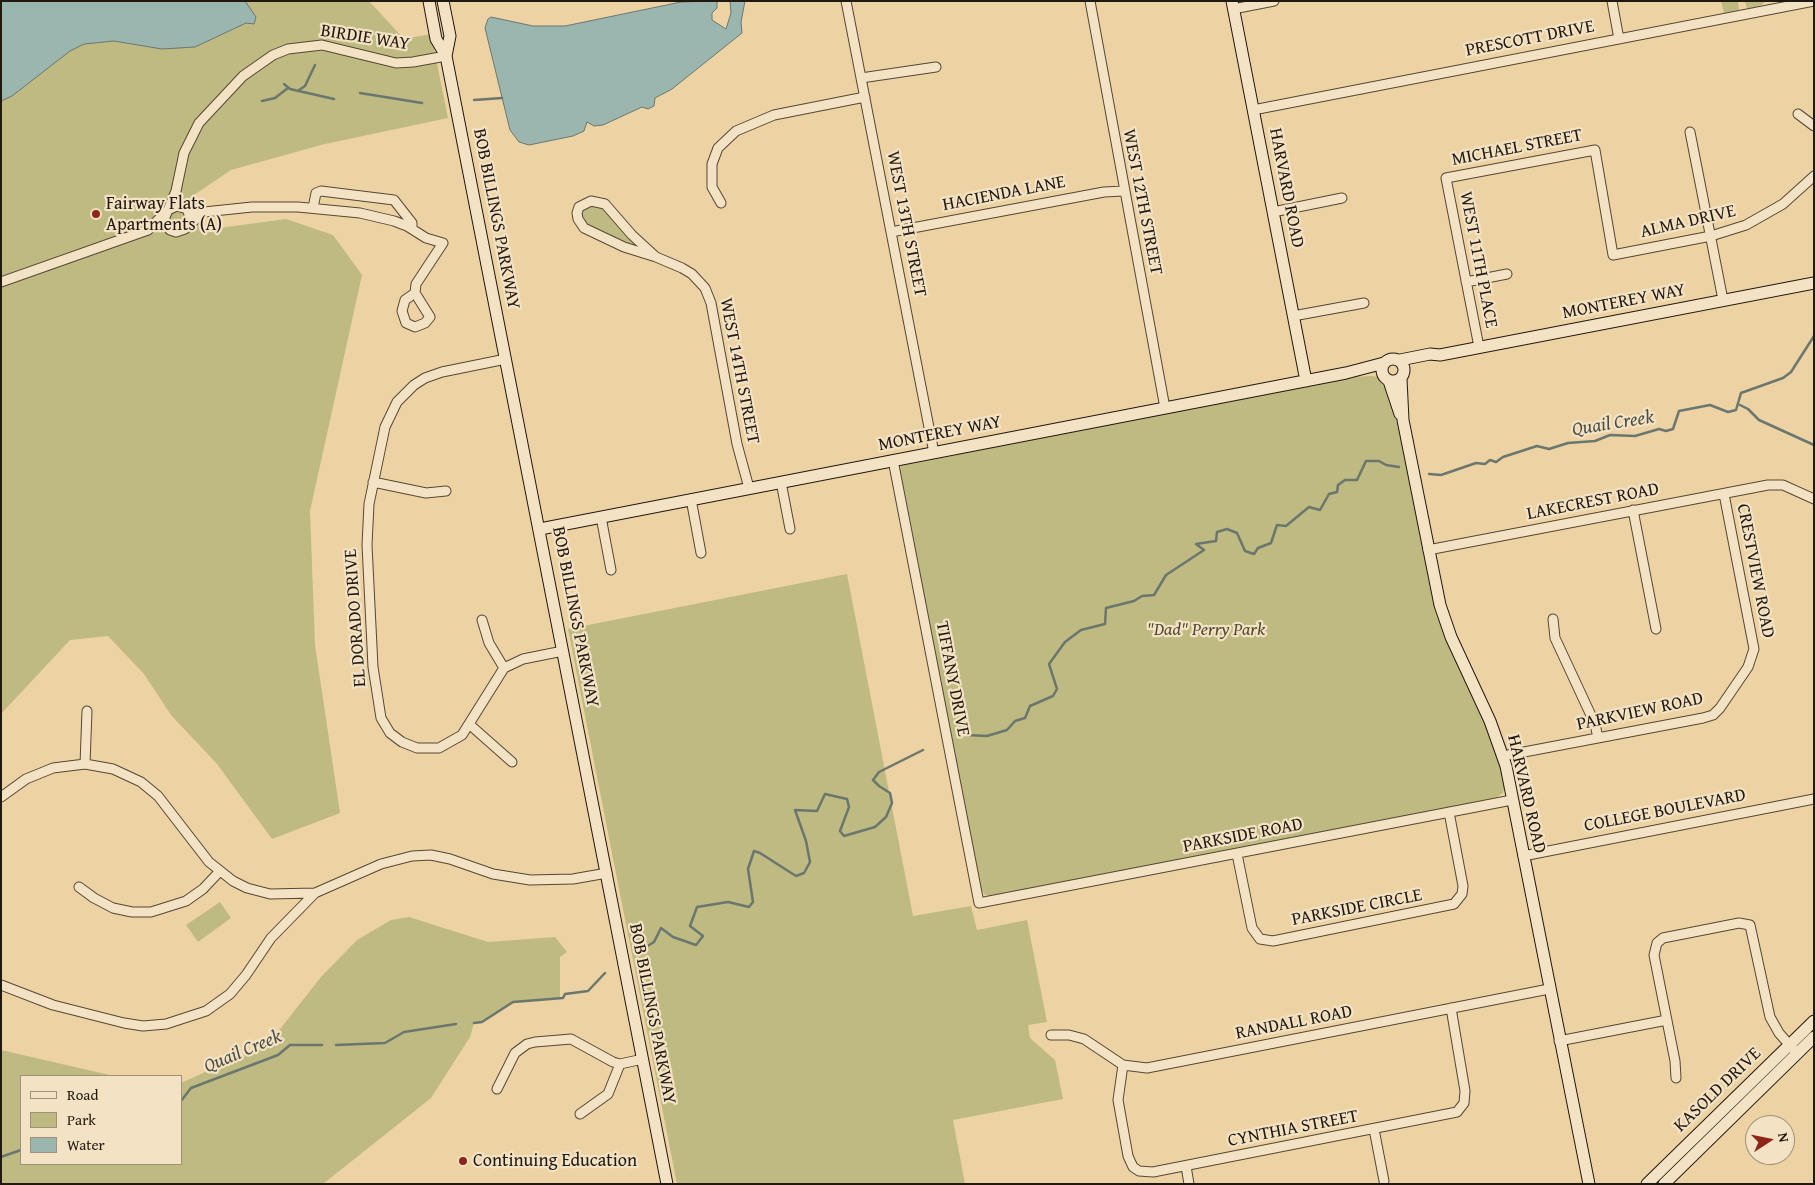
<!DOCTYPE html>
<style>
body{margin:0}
#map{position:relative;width:1815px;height:1185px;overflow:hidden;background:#edd3a3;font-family:"Gentium Book Plus",serif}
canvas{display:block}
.frame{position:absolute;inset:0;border:2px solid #211810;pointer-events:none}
.legend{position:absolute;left:20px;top:1075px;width:162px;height:90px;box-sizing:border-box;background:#f3e2c3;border:1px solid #9f917b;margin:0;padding:6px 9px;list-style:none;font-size:15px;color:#211810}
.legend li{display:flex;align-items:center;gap:10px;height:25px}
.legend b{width:25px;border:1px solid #9f917b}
.north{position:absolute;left:1745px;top:1115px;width:50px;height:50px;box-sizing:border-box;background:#f3e2c3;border:1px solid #9f917b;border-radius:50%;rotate:79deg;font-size:14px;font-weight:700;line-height:20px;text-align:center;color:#211810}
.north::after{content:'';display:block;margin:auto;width:18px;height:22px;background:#8f2418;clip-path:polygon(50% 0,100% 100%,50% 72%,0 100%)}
</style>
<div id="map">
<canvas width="1815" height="1185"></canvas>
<div class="frame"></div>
<ul class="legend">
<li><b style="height:6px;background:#f3e2c3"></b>Road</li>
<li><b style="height:14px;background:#bfba81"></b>Park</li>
<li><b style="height:14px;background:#9bb6ae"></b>Water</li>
</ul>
<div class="north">N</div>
</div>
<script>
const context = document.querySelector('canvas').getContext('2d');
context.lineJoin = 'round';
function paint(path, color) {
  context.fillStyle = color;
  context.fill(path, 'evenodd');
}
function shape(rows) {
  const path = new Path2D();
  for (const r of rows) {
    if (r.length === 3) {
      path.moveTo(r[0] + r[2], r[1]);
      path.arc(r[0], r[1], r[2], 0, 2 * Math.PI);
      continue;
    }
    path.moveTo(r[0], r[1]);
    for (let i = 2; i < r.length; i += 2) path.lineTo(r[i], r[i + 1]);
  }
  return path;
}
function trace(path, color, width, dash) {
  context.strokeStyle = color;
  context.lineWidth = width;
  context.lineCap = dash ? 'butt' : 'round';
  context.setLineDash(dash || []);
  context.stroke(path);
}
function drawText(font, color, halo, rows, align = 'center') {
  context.font = font + ' "Gentium Book Plus",serif';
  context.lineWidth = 4.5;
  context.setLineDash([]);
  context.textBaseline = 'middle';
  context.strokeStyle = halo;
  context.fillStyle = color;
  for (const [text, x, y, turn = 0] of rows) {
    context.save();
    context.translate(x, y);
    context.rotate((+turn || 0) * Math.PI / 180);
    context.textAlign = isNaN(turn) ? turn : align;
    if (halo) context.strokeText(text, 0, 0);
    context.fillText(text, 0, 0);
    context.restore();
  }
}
const green = shape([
 [1,1,369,1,404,39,431,34,448,118,325,144,231,170,194,195,205,230,286,219,333,235,362,275,310,511,315,645,340,813,272,839,217,764,171,715,144,674,108,636,70,640,1,714],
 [1721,1,1738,1,1739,10,1724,13],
 [1745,1,1765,1,1762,5,1747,9],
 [589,206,598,206,605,209,648,251,621,244,586,224,581,213],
 [1372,376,1382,378,1390,388,1402,435,1433,594,1498,755,1505,785,1503,793,1496,798,1235,850,992,896,985,895,981,889,899,471,901,466,1350,377],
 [847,574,913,916,971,906,977,930,1027,920,1047,1022,1028,1025,1030,1038,1055,1060,1063,1099,953,1120,965,1184,677,1184,568,629],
 [220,902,231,918,198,942,186,925],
 [409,917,488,942,555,937,567,952,560,957,560,998,513,1002,482,1022,474,1023,470,1037,431,1098,323,1184,1,1184,1,1050,114,1076,21,1076,21,1164,181,1164,181,1083,269,1043,321,977,357,940,391,920]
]);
const water = shape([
 [1,1,245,1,256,17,254,24,246,23,195,47,162,49,114,41,84,44,70,51,12,96,1,101,1,1],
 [717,1,717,8,712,13,712,20,726,29,731,13,730,1,745,1,741,22,742,33,672,89,655,98,654,106,648,109,642,107,603,125,594,126,587,122,584,131,573,136,529,145,519,142,510,130,485,28,488,19,491,17,533,26,565,26,681,2,717,1]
]);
const stream = shape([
 [284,84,290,89,334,99],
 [299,90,305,86,315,65],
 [360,93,422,103],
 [474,100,502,98],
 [262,101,275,98,288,88],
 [1740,405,1748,409,1759,420,1814,445],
 [1429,474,1441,475,1476,463,1485,464,1490,460,1496,462,1503,457,1537,446,1549,449,1568,443,1595,441,1610,435,1635,436,1659,429,1666,431,1673,429,1679,411,1710,405,1728,412,1736,410,1741,393,1783,378,1791,372,1814,336],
 [967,735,987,736,1007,730,1015,721,1025,718,1030,706,1053,696,1057,689,1049,664,1065,642,1081,630,1105,624,1106,608,1134,601,1142,596,1154,595,1166,575,1204,550,1196,544,1216,541,1217,532,1227,529,1237,533,1245,551,1254,554,1258,548,1271,543,1277,525,1286,526,1309,507,1320,510,1329,494,1337,492,1338,485,1345,480,1357,480,1366,461,1379,461,1386,465,1399,467],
 [636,953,654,942,661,928,673,937,696,945,703,936,690,926,697,907,728,902,749,907,753,902,748,869,754,851,760,853,796,876,804,873,810,862,806,841,795,810,817,811,825,794,847,799,849,807,840,831,844,836,875,827,886,817,892,803,890,793,879,786,873,780,879,772,923,750],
 [474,1023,482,1022,513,1002,563,998,565,994,588,991,605,973],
 [336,1045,385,1043,404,1032,456,1024],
 [181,1101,191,1088,278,1055,290,1045,322,1045],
 [1,1157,21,1150]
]);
const street = shape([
 [846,1,934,453],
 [1090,1,1165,408],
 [1612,1,1619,39],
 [1233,9,1274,1],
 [861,78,936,67],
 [1253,110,1814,1],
 [1798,114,1814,126],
 [1690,132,1723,300],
 [721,203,712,187,712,164,718,148,736,131,774,115,865,97],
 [185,208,204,212,252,207,298,207,360,213,394,221,407,226,426,238,443,243,416,284,415,293,430,317,425,323,415,327,406,323,402,311,405,300,415,293],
 [313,208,316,193,321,191,394,200,412,223,412,229],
 [168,210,176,191,184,153,199,123,243,76,273,55,288,49,322,45,396,63,413,62,446,56],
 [1273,212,1342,198],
 [188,227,191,219,187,209,177,206,168,210,165,217,165,223,170,230,176,232,185,229,204,212],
 [891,232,1104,192,1124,191],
 [656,257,632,235,605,204,591,201,579,207,577,213,578,219,584,228,624,247,656,257,682,268,692,274,705,288,711,303,737,444,749,488],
 [1,282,148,230,167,211],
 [1466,282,1507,274],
 [1293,316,1364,303],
 [1479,347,1446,178,1595,150,1613,255,1711,236,1746,225,1783,204,1814,176],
 [506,359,442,372,425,378,414,385,397,402,385,427,369,504,367,545,373,667,381,718,390,733,402,742,417,748,439,748,462,735,504,668,523,659,563,651],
 [893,460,979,903,1512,800],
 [373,482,426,493,446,491],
 [781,482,790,529],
 [691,499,701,553],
 [1633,510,1656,629],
 [601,517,611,570],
 [1428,550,1768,485,1783,485,1814,499],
 [1553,619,1555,638,1595,724,1598,738],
 [482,620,489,643,504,668],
 [469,724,512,762],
 [1503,756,1703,718,1713,715,1720,708,1748,667,1754,649,1724,494],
 [85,764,87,711],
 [1,797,26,779,53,768,85,764,113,769,141,782,158,796,209,862,233,881,247,888,270,894,315,893],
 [1237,854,1252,928,1260,939,1273,941,1454,904,1462,894,1463,886,1449,812],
 [1523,856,1814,799],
 [79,887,94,898,113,908,132,912,151,912,186,901,203,889,219,872],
 [1,985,53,1005,124,1023,143,1026,166,1024,206,1011,230,994,246,975,271,938,315,893,381,864,412,856,431,855,450,859,493,874,530,880,573,879,607,873],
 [1051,1035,1069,1035,1084,1039,1123,1065,1147,1068,1549,989],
 [1559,1041,1667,1020],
 [1123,1065,1118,1100,1128,1156,1133,1167,1139,1171,1153,1172,1457,1112,1464,1103,1465,1091,1451,1008],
 [1676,1078,1675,1061,1654,955,1657,943,1663,938,1739,923,1750,925,1770,1017,1779,1033,1794,1050],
 [497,1089,515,1053,527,1044,535,1042,571,1039,613,1062,620,1064,643,1059],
 [580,1114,608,1094,620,1064],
 [1374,1129,1384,1181],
 [1186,1166,1189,1184]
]);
const secondary = shape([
 [429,1,436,39,446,56,667,1184],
 [443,1,450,36,446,56],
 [1232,1,1306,381],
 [1393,370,11],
 [1400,360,1430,354,1440,355,1814,283],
 [1401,379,1403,420,1440,605,1451,637,1490,721,1506,766,1589,1184],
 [1389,381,1400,414],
 [540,529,1346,373,1384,363],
 [1647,1184,1814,1021],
 [1664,1184,1814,1037]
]);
const markers = [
 [96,214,5,"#8f2418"],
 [463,1161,5,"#8f2418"]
];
const streetNames = [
 ["BIRDIE WAY",365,38,9],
 ["PRESCOTT DRIVE",1530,39,-11],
 ["MICHAEL STREET",1517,148,-11],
 ["HARVARD ROAD",1286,188,79],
 ["HACIENDA LANE",1004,194,-11],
 ["WEST 12TH STREET",1142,202,79],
 ["BOB BILLINGS PARKWAY",496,219,79],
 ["ALMA DRIVE",1688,222,-13],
 ["WEST 13TH STREET",906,224,79],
 ["WEST 11TH PLACE",1478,260,79],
 ["MONTEREY WAY",1624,302,-11],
 ["WEST 14TH STREET",739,371,79],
 ["MONTEREY WAY",940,434,-11],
 ["LAKECREST ROAD",1593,502,-11],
 ["CRESTVIEW ROAD",1755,571,79],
 ["BOB BILLINGS PARKWAY",575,617,79],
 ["EL DORADO DRIVE",356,618,-94],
 ["TIFFANY DRIVE",952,679,79],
 ["PARKVIEW ROAD",1640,712,-12],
 ["HARVARD ROAD",1526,794,77],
 ["COLLEGE BOULEVARD",1665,811,-11],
 ["PARKSIDE ROAD",1243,836,-11],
 ["PARKSIDE CIRCLE",1357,908,-11],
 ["BOB BILLINGS PARKWAY",652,1014,79],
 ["RANDALL ROAD",1294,1023,-11],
 ["KASOLD DRIVE",1718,1090,-44],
 ["CYNTHIA STREET",1293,1129,-11]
];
const poiNames = [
 ["Fairway Flats",106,204],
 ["Apartments (A)",106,225],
 ["Continuing Education",473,1161]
];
const parkNames = [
 ["\"Dad\" Perry Park",1206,630]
];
const waterNames = [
 ["Quail Creek",1613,424,-9],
 ["Quail Creek",243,1052,-23]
];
paint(green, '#bfba81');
paint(water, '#9bb6ae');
trace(water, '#6a776f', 1);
trace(stream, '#6a776f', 2.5);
trace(street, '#544735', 11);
trace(secondary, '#211810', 13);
trace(street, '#f3e2c3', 9);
trace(secondary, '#f3e2c3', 11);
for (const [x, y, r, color] of markers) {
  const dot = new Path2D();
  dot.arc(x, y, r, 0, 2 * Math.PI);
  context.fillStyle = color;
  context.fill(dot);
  trace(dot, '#f3e2c3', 2);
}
drawText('18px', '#211810', '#f3e2c3', streetNames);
drawText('18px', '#211810', '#f3e2c3', poiNames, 'left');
drawText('italic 18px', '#504932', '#f3e2c3', parkNames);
drawText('italic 19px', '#4c4f47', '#f3e2c3', waterNames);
</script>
